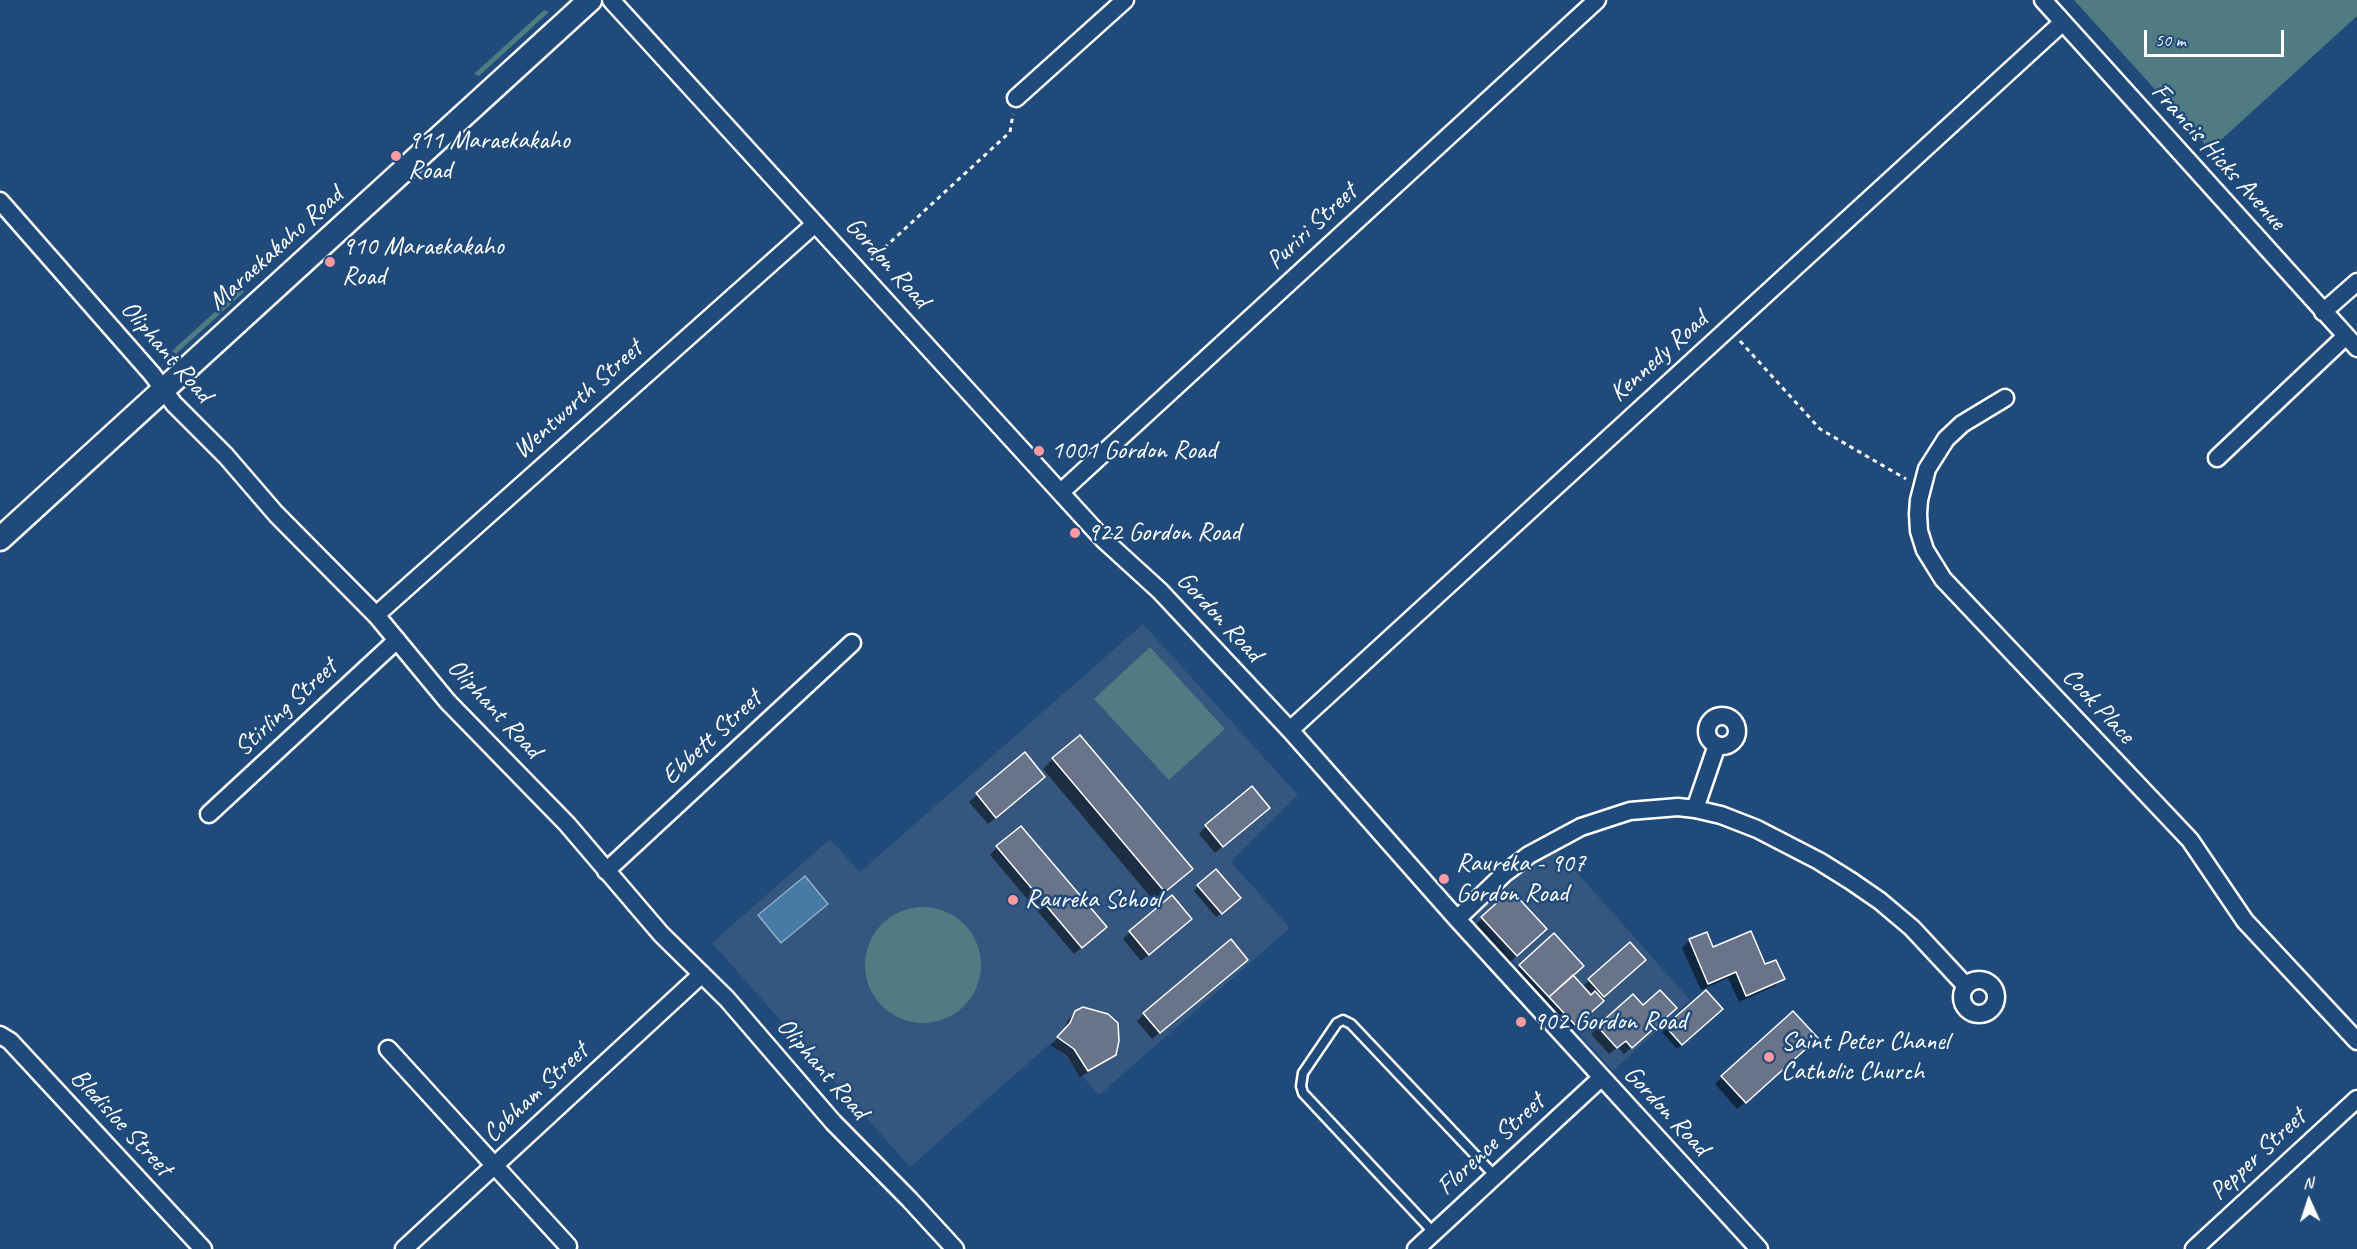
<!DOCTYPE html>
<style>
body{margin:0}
#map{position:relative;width:2357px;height:1249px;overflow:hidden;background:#1f4a7a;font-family:Caveat,sans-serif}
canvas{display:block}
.north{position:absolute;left:2279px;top:1171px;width:60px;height:60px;-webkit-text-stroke:4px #1f4a7a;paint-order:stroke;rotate:357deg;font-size:16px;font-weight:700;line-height:24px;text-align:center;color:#fff}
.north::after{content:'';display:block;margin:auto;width:21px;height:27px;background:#fff;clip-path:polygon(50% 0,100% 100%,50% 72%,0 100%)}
.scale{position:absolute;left:2144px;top:30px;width:140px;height:27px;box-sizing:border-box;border:3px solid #fff;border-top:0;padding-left:8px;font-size:18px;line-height:21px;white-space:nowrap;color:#fff;-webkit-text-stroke:4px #1f4a7a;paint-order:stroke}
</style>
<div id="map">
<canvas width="2357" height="1249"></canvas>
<div class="north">N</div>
<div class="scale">50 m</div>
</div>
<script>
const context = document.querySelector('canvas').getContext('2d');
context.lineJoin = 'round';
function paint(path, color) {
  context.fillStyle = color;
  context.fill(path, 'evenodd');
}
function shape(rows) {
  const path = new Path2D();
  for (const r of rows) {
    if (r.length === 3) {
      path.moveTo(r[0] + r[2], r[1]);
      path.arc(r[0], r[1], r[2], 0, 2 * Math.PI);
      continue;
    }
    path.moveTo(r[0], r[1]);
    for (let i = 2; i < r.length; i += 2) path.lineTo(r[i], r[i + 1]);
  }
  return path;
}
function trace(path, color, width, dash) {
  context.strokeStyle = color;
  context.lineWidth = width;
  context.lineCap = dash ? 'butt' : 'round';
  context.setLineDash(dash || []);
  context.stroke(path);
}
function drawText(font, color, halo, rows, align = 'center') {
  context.font = font + ' Caveat,sans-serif';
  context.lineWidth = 5;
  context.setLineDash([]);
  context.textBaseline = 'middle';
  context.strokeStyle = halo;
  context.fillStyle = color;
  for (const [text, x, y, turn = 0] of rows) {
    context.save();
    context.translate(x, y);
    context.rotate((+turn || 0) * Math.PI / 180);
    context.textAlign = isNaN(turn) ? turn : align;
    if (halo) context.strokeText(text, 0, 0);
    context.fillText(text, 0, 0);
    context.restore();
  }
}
const built = shape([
 [1143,624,1298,795,1231,862,1290,928,1099,1095,1052,1042,910,1167,712,943,830,839,860,872],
 [1558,851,1690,1000,1613,1071,1477,920,1479,907,1520,872]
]);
const green = shape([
 [2074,0,2357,0,2357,16,2210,150],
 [544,10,549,12,479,76,474,74],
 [242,287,244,292,176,354,172,351],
 [1150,647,1225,729,1169,780,1094,699],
 [923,965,58]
]);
const water = shape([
 [805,876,828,904,781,943,758,915,805,876]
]);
const shadow = shape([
 [1025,754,1036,784,988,824,969,802],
 [1053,759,1191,869,1154,901,1043,769],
 [1261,815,1215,853,1199,834,1206,826],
 [997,847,1097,935,1074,954,990,855],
 [1198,886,1234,903,1216,917,1194,891],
 [1482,918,1537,937,1509,963,1475,926],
 [1183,926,1141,961,1123,939,1130,932],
 [1690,940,1764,966,1783,979,1775,986,1739,1002,1728,978,1701,990,1682,948],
 [1630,944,1640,964,1570,1030,1544,1001,1541,1003,1513,973,1521,966,1571,976,1591,997,1593,995,1584,985],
 [1239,968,1152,1039,1137,1021,1144,1014],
 [1643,1007,1667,1015,1624,1054,1618,1047,1609,1054,1591,1034,1598,1027],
 [1076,1012,1114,1054,1106,1062,1080,1077,1067,1056,1051,1045,1063,1032,1068,1020],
 [1716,1013,1677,1049,1662,1032,1666,1027],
 [1808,1046,1737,1109,1715,1084,1722,1077]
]);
const building = shape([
 [1080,735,1193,869,1165,892,1052,758,1080,735],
 [1025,752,1045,777,996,818,976,793,1025,752],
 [1252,786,1270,808,1223,847,1205,825,1252,786],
 [1021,826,1107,927,1082,948,996,846,1021,826],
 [1216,869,1241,898,1222,914,1197,885,1216,869],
 [1511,890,1547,929,1517,956,1481,917,1511,890],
 [1172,895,1192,919,1149,955,1129,931,1172,895],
 [1751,931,1765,964,1776,960,1785,979,1746,996,1736,972,1708,984,1689,939,1707,932,1713,947,1751,931],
 [1554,933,1584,966,1549,997,1519,965,1554,933],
 [1231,939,1248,960,1160,1033,1143,1013,1231,939],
 [1630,942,1646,960,1604,997,1588,979,1630,942],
 [1573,975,1591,995,1595,991,1604,1001,1576,1026,1549,997,1573,975],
 [1660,990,1677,1008,1632,1048,1626,1041,1617,1048,1597,1026,1633,994,1643,1005,1660,990],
 [1706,990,1723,1009,1682,1045,1665,1026,1706,990],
 [1083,1007,1108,1014,1118,1023,1119,1041,1116,1055,1088,1071,1074,1049,1057,1037,1070,1023,1075,1011,1083,1007],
 [1793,1011,1818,1038,1746,1103,1721,1076,1793,1011]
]);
const path = shape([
 [871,260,1010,132,1013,114],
 [1740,341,1820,429,1906,479]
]);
const lane = shape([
 [1434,1233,1303,1093,1301,1086,1303,1073,1337,1023,1343,1020,1351,1024,1495,1176]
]);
const street = shape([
 [611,0,1103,539,1160,591,1290,730,1457,919,1759,1249],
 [2043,0,2357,348],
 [1016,98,1125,0],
 [0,201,152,374,174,404,226,456,276,514,376,615,448,702,567,824,661,934,727,999,833,1122,910,1200,955,1249],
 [2323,312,2357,282],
 [2005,398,1962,424,1946,439,1927,469,1919,500,1918,514,1919,531,1925,550,1943,579,2190,840,2245,921,2357,1041],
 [2217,458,2346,336],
 [1061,492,1597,0],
 [376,615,815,224],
 [1722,731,15],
 [1290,730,2063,22],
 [1695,809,1717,745],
 [209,814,397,640],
 [606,871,852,643],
 [1457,919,1505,873,1529,855,1581,827,1630,811,1678,807,1695,809,1721,815,1757,829,1819,861,1851,881,1880,901,1912,928,1966,986],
 [1979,997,17],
 [0,1035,10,1041,203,1249],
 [388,1049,568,1246],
 [404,1249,702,974],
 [1416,1249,1601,1078],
 [2194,1249,2357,1099]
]);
const secondary = shape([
 [0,539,590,0]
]);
const markers = [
 [396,156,6,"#ff9aa2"],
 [330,262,6,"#ff9aa2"],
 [1039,451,6,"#ff9aa2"],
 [1075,533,6,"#ff9aa2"],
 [1444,879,6,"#ff9aa2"],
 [1013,900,6,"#ff9aa2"],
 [1521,1022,6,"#ff9aa2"],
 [1769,1057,6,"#ff9aa2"]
];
const poiNames = [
 ["911 Maraekakaho",408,141],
 ["Road",408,171],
 ["910 Maraekakaho",342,247],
 ["Road",342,277],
 ["1001 Gordon Road",1051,451],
 ["922 Gordon Road",1087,533],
 ["Raureka - 907",1456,864],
 ["Gordon Road",1456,894],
 ["Raureka School",1025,900],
 ["902 Gordon Road",1533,1022],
 ["Saint Peter Chanel",1781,1042],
 ["Catholic Church",1781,1072]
];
const streetNames = [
 ["Francis Hicks Avenue",2218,157,48],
 ["Puriri Street",1312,227,-43],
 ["Maraekakaho Road",276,249,-42],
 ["Gordon Road",887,263,48],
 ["Oliphant Road",166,352,49],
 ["Kennedy Road",1659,357,-42],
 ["Wentworth Street",578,400,-42],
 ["Gordon Road",1219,617,47],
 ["Cook Place",2098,706,47],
 ["Stirling Street",286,708,-43],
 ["Oliphant Road",494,709,47],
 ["Ebbett Street",712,738,-43],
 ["Oliphant Road",822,1069,49],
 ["Cobham Street",536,1093,-43],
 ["Gordon Road",1666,1111,47],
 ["Bledisloe Street",121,1123,47],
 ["Florence Street",1491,1145,-43],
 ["Pepper Street",2258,1155,-43]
];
paint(built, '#35567e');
paint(green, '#507b83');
paint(water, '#477aa4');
trace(water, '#91afc8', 1.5);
paint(shadow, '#0007');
paint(building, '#697389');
trace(building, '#fff', 1.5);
trace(lane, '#fff', 13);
trace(street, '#fff', 21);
trace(secondary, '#fff', 27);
trace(path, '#fff', 3, [4.5, 4.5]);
trace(lane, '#1f4a7a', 8);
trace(street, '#1f4a7a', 16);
trace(secondary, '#1f4a7a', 22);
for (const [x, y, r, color] of markers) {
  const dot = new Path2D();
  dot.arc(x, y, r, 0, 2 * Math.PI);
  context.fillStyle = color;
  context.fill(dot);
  trace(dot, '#1f4a7a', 2);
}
drawText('26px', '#fff', '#1f4a7a', poiNames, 'left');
drawText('26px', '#fff', '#1f4a7a', streetNames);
</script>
